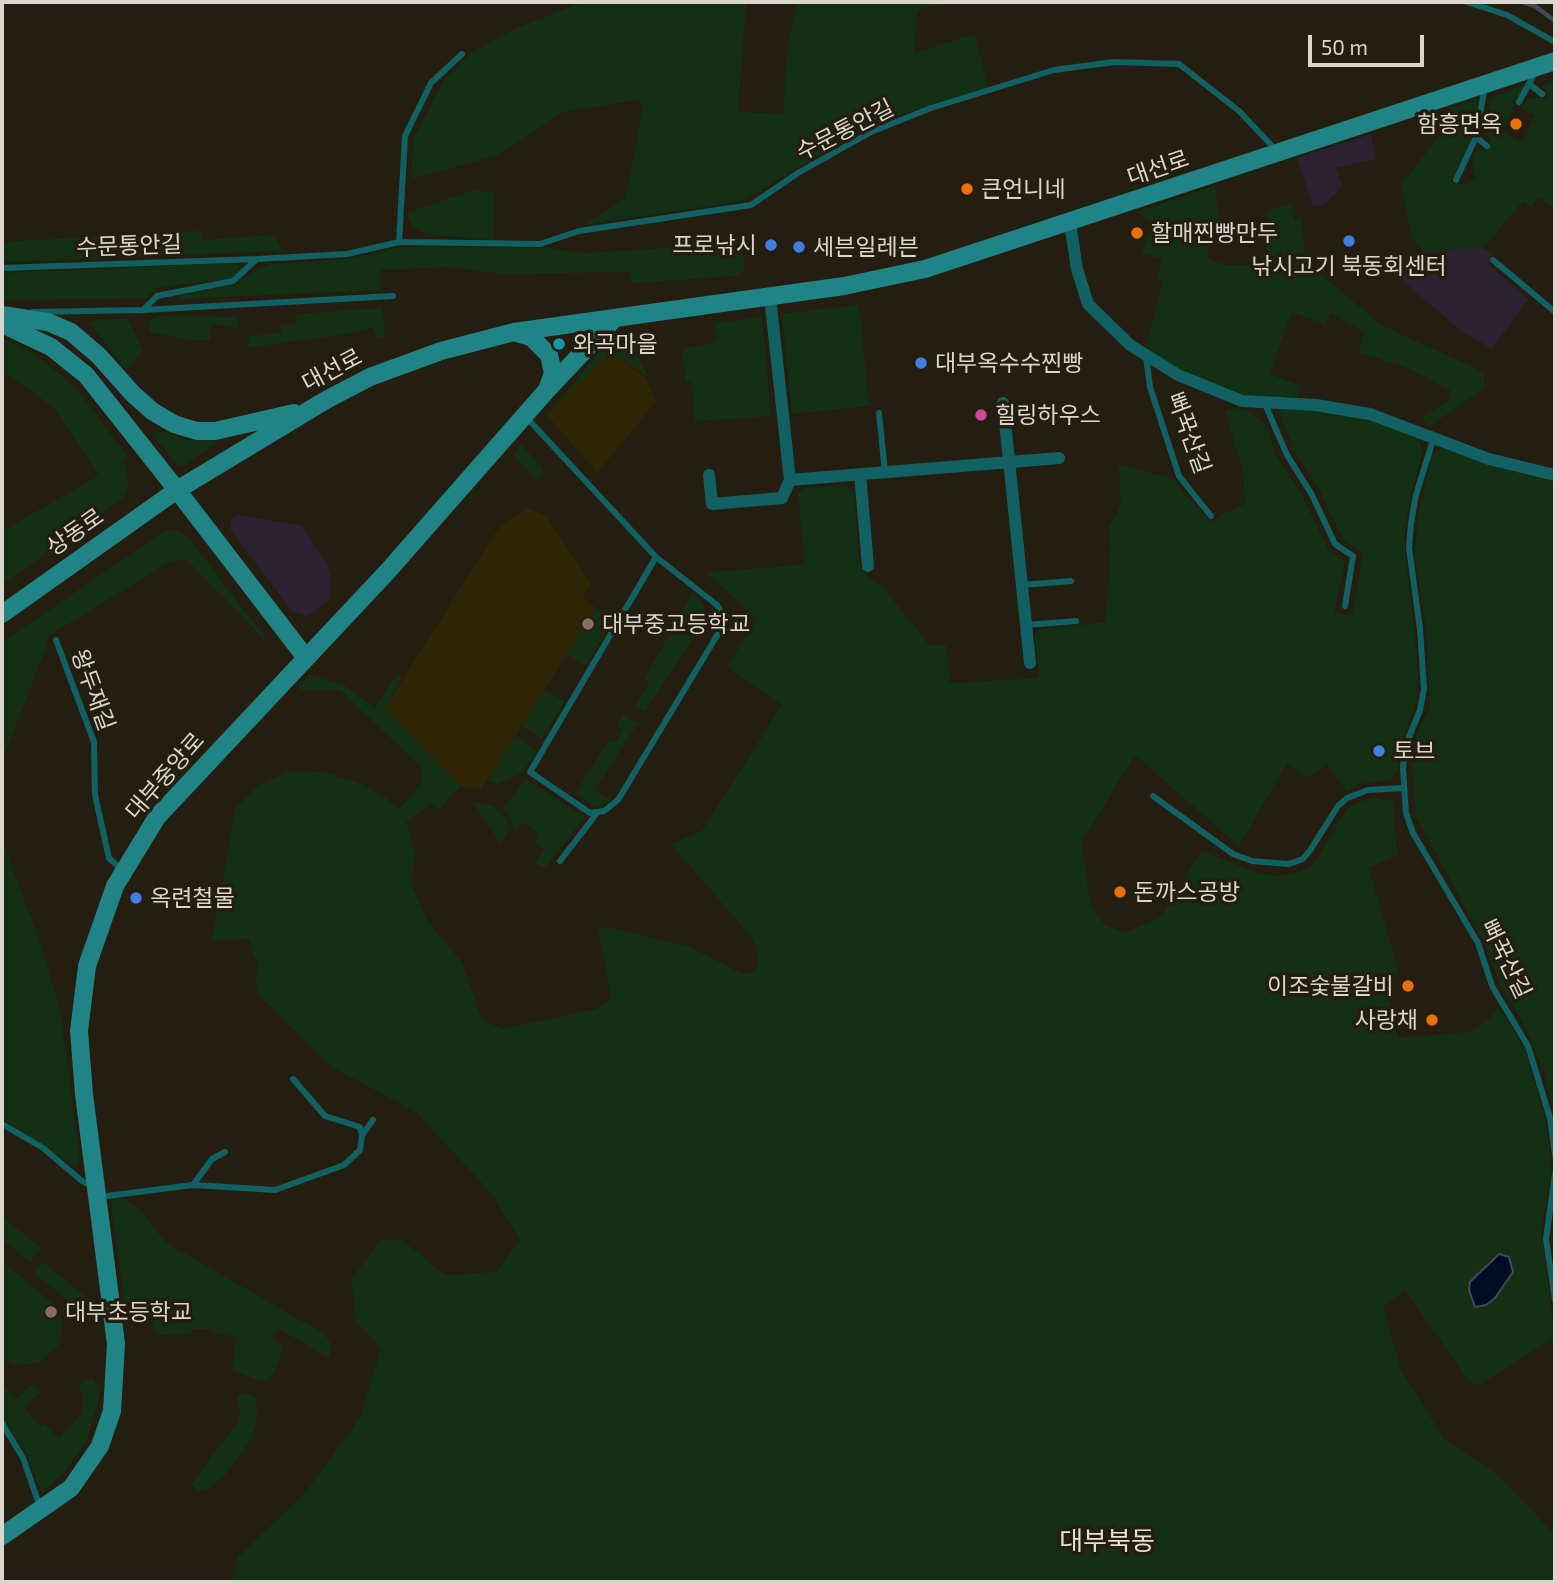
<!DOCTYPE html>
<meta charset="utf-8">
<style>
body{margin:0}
#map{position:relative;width:1557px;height:1584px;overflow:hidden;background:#241e10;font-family:"Exo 2",sans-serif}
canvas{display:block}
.frame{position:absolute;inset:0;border:4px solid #dad6cd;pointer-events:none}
.scale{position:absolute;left:1308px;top:35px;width:116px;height:32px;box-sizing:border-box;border:4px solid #dad6cd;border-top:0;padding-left:9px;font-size:21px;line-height:24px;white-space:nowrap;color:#dad6cd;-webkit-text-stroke:5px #241e10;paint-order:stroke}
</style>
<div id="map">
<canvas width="1557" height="1584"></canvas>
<div class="frame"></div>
<div class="scale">50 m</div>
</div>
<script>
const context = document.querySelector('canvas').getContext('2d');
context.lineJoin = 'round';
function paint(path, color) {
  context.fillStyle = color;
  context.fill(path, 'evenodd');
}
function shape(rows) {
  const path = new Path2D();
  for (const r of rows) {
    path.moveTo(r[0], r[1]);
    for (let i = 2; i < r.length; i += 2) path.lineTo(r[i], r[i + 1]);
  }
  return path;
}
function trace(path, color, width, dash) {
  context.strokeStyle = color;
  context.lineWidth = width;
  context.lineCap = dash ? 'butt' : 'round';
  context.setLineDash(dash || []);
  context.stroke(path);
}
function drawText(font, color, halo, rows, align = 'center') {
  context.font = font + ' "Exo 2","Noto Sans KR",sans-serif';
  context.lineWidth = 7;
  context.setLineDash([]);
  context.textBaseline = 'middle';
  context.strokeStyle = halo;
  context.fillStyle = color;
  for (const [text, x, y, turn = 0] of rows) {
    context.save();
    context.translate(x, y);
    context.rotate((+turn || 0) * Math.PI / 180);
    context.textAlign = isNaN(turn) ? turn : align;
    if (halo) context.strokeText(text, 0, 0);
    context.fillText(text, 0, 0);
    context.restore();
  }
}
const industrial = shape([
 [1371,134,1376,159,1336,168,1342,187,1324,205,1313,207,1297,158],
 [1479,246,1492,254,1487,263,1528,299,1492,349,1460,330,1402,280,1421,250,1427,252],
 [237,515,302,526,327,564,331,579,330,599,307,616,293,612,230,529,232,518]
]);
const green = shape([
 [584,2,746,2,738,112,783,114,788,43,798,2,955,2,917,10,914,53,975,34,988,87,872,124,742,201,583,225,626,198,643,108,639,100,565,111,495,156,411,179,413,139,445,79,471,53,517,28],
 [1555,80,1555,208,1538,197,1531,207,1523,201,1484,247,1427,252,1421,250,1412,238,1401,185,1440,135,1452,108,1479,99,1473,136,1451,182,1463,185,1476,180,1472,159,1475,152,1491,145,1484,123,1492,98,1526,83,1501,132,1523,142,1535,115,1520,108,1531,98,1549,98,1543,85],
 [1215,186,1220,233,1214,231,1207,258,1224,265,1266,265,1268,210,1291,204,1294,220,1301,219,1306,262,1381,325,1479,370,1484,375,1484,389,1428,427,1421,415,1426,415,1450,399,1450,390,1410,369,1359,352,1365,333,1330,312,1325,324,1292,312,1269,374,1301,386,1297,397,1247,397,1189,374,1145,350,1163,281,1157,279,1162,259,1141,253,1154,223,1137,212],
 [474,190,494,193,493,240,424,234,412,225,406,213],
 [200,231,203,240,273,235,284,251,2,262,2,242],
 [716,245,734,245,741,250,745,260,743,273,737,276,632,283,630,272,502,274,447,267,380,270,381,290,179,299,181,295,238,284,254,271,272,264,342,260,402,247,545,248,583,253],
 [233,263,239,267,239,271,232,278,157,288,146,298,2,300,2,273],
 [859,305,869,406,792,414,782,314],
 [382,308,385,338,377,338,373,327,347,334,246,348,250,336,281,333,281,325,297,323,296,314],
 [156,316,238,317,237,328,212,324,210,340,189,340,150,332,148,322],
 [762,317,771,416,695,421,691,381,686,381,682,349,716,342,715,323],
 [128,319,143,351,126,370,90,323,95,320],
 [620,336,627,337,632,343,648,377,611,352,547,415,608,341],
 [2,337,37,355,75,387,128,457,123,461,129,483,123,498,2,585,2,531,95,478,98,473,53,407,11,376,2,374],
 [1236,408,1249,411,1265,424,1276,455,1301,494,1328,549,1345,561,1334,612,1352,616,1363,554,1343,540,1319,489,1294,450,1278,409,1315,409,1370,418,1420,440,1422,453,1409,503,1404,540,1418,671,1417,698,1401,743,1397,772,1391,780,1359,784,1347,792,1327,764,1306,778,1287,763,1239,846,1135,755,1082,841,1090,903,1104,924,1124,933,1159,918,1202,851,1257,873,1276,876,1297,873,1314,864,1348,807,1372,797,1393,801,1397,856,1368,867,1399,972,1383,978,1398,1038,1468,1032,1478,1028,1500,1009,1524,1047,1545,1119,1549,1148,1551,1176,1541,1230,1555,1337,1479,1385,1469,1381,1405,1290,1383,1307,1401,1371,1445,1440,1495,1472,1555,1535,1555,1582,228,1582,235,1575,237,1558,306,1492,360,1418,381,1349,356,1321,352,1279,381,1239,402,1240,445,1275,496,1272,520,1240,493,1195,416,1112,332,1067,260,996,255,978,259,964,253,955,250,939,212,940,236,807,257,787,289,771,324,772,358,783,387,798,398,810,421,785,423,769,340,690,302,690,298,686,310,675,344,685,375,709,391,681,403,674,385,709,460,786,439,809,430,804,406,822,415,853,411,883,426,919,462,963,482,1020,502,1029,597,1009,612,998,598,930,607,927,690,947,743,974,756,971,759,960,753,939,671,844,702,831,782,705,727,666,757,619,706,572,805,565,798,493,806,488,846,485,854,493,859,562,869,579,882,586,930,646,946,645,950,683,1039,678,1035,635,1039,630,1106,622,1111,546,1109,528,1121,505,1119,464,1176,480,1182,492,1213,523,1220,515,1245,504,1243,470,1225,412],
 [1499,1254,1509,1257,1507,1284,1486,1305,1480,1276,1491,1259],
 [163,431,185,440,212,439,217,443,180,467,154,437,156,433],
 [521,444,543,469,538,482,513,454],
 [1449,447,1555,479,1555,1118,1544,1072,1525,1025,1500,984,1483,940,1416,816,1411,758,1416,736,1430,708,1427,634,1415,556,1418,516,1433,453],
 [176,529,189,538,272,647,187,560,171,561,47,637,46,648,2,761,2,642,164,532],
 [693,592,703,604,712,626,704,621,645,711,641,710,635,707,649,682,645,678],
 [596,608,611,621,587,664,583,665,567,654],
 [545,690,565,701,542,739,522,726],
 [623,715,638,723,594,790,611,801,597,808,575,794,609,740,615,743,623,729,617,725],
 [516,735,536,752,522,773,497,784,488,780],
 [526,779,585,817,545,868,534,863,544,850,534,842,539,835,525,822,515,832,510,817,503,808],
 [473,802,493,806,506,819,509,829,501,844],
 [2,843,37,933,60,1010,80,1161,76,1168,2,1119],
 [122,1197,140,1209,165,1242,324,1334,332,1345,329,1358,278,1328,272,1339,284,1347,272,1376,266,1381,256,1380,232,1369,237,1337,215,1333,212,1329,192,1329,191,1334,158,1335,153,1323,153,1308,129,1306,125,1302,111,1204,114,1199],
 [2,1217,41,1248,30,1262,2,1239],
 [2,1261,51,1302,60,1316,62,1331,58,1346,38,1363,17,1365,2,1359],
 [43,1262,99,1307,100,1318,96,1323,34,1273],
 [92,1378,100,1387,99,1399,86,1442,64,1473,42,1493,28,1458,2,1416,2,1385,16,1399,32,1384,40,1393,24,1407,41,1427,45,1424,59,1439,81,1414,84,1397,79,1389,82,1383],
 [244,1392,255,1397,257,1408,256,1425,250,1441,225,1475,210,1488,197,1491,191,1484,238,1422,240,1412,237,1397]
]);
const sand = shape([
 [611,351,646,378,656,402,597,473,547,415],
 [527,507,547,517,591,583,583,598,596,608,481,790,460,786,385,708,497,530]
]);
const water = shape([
 [1499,1254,1509,1257,1513,1272,1495,1298,1486,1305,1475,1307,1469,1290,1470,1282,1499,1254]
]);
const stream = shape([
 [1523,2,1535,6,1555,21]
]);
const lane = shape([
 [1467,2,1507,15,1555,42],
 [1529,84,1542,94],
 [1519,102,1536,71],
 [1476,137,1487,146],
 [1456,180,1476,137,1485,86],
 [399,242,405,136,431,83,462,54],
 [1493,260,1555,312],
 [2,268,257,259],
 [143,310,157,296,233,281,257,259,347,254,399,242,540,244,579,231,751,205,798,173,871,132,931,108,1054,70,1114,62,1179,64,1239,111,1276,150],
 [32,312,143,310,393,296],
 [1146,356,1150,387,1179,476,1211,516],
 [1265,404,1287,455,1312,495,1335,544,1353,556,1345,606],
 [879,413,885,472],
 [526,417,656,557,717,605,724,616,721,629,618,800,604,811,590,813,530,772,656,557],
 [1434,437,1416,495,1411,523,1409,548,1420,629,1424,689,1420,710,1405,747,1403,768,1406,813,1413,833,1478,943,1492,986,1528,1046,1550,1118,1555,1155],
 [1022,585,1071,581],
 [1026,625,1076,621],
 [56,640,94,742,95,795,109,858,121,869],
 [1153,796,1233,854,1252,861,1289,864,1303,859,1311,849,1338,806,1347,798,1368,790,1403,788],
 [560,861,597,813],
 [2,1124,43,1148,82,1181,92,1186],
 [362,1135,373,1120],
 [1555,1174,1546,1239,1555,1300],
 [193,1185,212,1159,225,1152],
 [99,1197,193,1185,275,1190,344,1165,360,1150,362,1135,360,1127,325,1116,293,1079],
 [2,1423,23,1458,40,1507]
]);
const street = shape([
 [1070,223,1077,269,1088,304,1130,345,1178,375,1242,401,1316,405,1370,414,1489,459,1555,475],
 [1003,403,1030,663],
 [860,474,868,566],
 [709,475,712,504,782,498,790,480,770,297],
 [790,480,1059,458]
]);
const secondary = shape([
 [2,315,48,322,71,332,99,356,133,394,152,411,174,424,197,431,215,431,294,413],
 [2,324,51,347,86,375,177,490,326,400,370,377,441,351,514,332,844,286,925,269,1555,61],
 [514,332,531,337,549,355,553,373,548,387],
 [2,614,177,490,306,658],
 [2,1536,71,1488,100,1446,112,1411,116,1344,84,1094,79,1031,87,966,115,886,157,817,387,572,547,390,615,318]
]);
const markers = [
 [1516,124,7,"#e8710a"],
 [967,189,7,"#e8710a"],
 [1137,233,7,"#e8710a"],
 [1349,241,7,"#3f7fe0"],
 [771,245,7,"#3f7fe0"],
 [799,247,7,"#3f7fe0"],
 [559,344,7,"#0f9aa8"],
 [921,363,7,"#3f7fe0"],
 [981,415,7,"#d1479c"],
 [588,624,7,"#8d6e63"],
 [1379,751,7,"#3f7fe0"],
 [1120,892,7,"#e8710a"],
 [136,898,7,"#3f7fe0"],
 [1408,986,7,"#e8710a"],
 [1432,1020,7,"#e8710a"],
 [51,1312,7,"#8d6e63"]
];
const poiNames = [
 ["함흥면옥",1502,124,"right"],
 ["큰언니네",981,189],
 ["할매찐빵만두",1151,233],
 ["프로낚시",757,245,"right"],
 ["세븐일레븐",813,247],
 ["낚시고기 북동회센터",1349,266,"center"],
 ["와곡마을",573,344],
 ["대부옥수수찐빵",935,363],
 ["힐링하우스",995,415],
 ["대부중고등학교",602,624],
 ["토브",1393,751],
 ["돈까스공방",1134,892],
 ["옥련철물",150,898],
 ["이조숯불갈비",1394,986,"right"],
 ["사랑채",1418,1020,"right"],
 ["대부초등학교",65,1312]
];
const streetNames = [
 ["수문통안길",845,130,-27],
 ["대선로",1158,168,-19],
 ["수문통안길",129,246,-2],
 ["대선로",332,370,-28],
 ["뻐꾹산길",1189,433,70],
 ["상동로",75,532,-35],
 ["왕두재길",93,690,70],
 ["대부중앙로",165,776,-49],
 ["뻐꾹산길",1506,959,64]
];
const quarterNames = [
 ["대부북동",1107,1541]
];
paint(industrial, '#2b2130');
paint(green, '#133014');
paint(sand, '#2d2504');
paint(water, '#000d25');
trace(water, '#414957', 2);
trace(stream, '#414957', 4.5);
trace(lane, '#116164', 6);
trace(street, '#116164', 12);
trace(secondary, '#208386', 18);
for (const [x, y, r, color] of markers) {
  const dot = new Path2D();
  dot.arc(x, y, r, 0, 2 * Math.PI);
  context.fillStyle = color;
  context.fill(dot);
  trace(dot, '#241e10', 2.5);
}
drawText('23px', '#dad6cd', '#241e10', poiNames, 'left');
drawText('23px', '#dad6cd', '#241e10', streetNames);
drawText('26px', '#e9e1cf', '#241e10', quarterNames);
</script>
